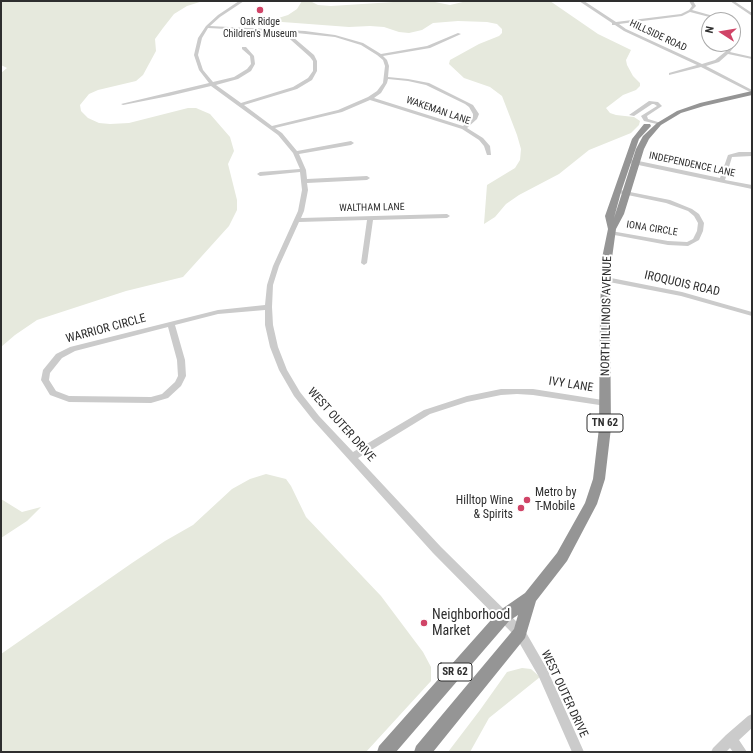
<!DOCTYPE html>
<style>
body{margin:0}
#map{position:relative;width:753px;height:753px;overflow:hidden;background:#fff;font-family:"Roboto Condensed",sans-serif}
canvas{display:block}
.frame{position:absolute;inset:0;border:2px solid #2e2e2e;pointer-events:none}
.north{position:absolute;left:701px;top:12px;width:40px;height:40px;box-sizing:border-box;background:#fff;border:1px solid #ababab;border-radius:50%;rotate:282deg;font-size:11px;font-weight:700;line-height:16px;text-align:center;color:#2e2e2e}
.north::after{content:'';display:block;margin:auto;width:14px;height:18px;background:#d04467;clip-path:polygon(50% 0,100% 100%,50% 72%,0 100%)}
</style>
<div id="map">
<canvas width="753" height="753"></canvas>
<div class="frame"></div>
<div class="north">N</div>
</div>
<script>
const context = document.querySelector('canvas').getContext('2d');
context.lineJoin = 'round';
function paint(path, color) {
  context.fillStyle = color;
  context.fill(path, 'evenodd');
}
function shape(rows) {
  const path = new Path2D();
  for (const r of rows) {
    path.moveTo(r[0], r[1]);
    for (let i = 2; i < r.length; i += 2) path.lineTo(r[i], r[i + 1]);
  }
  return path;
}
function trace(path, color, width, dash) {
  context.strokeStyle = color;
  context.lineWidth = width;
  context.lineCap = dash ? 'butt' : 'round';
  context.setLineDash(dash || []);
  context.stroke(path);
}
function drawText(font, color, halo, rows, align = 'center') {
  context.font = font + ' "Roboto Condensed",sans-serif';
  context.lineWidth = 4;
  context.setLineDash([]);
  context.textBaseline = 'middle';
  context.strokeStyle = halo;
  context.fillStyle = color;
  for (const [text, x, y, turn = 0] of rows) {
    context.save();
    context.translate(x, y);
    context.rotate((+turn || 0) * Math.PI / 180);
    context.textAlign = isNaN(turn) ? turn : align;
    if (halo) context.strokeText(text, 0, 0);
    context.fillText(text, 0, 0);
    context.restore();
  }
}
const green = shape([
 [1,1,203,1,187,6,174,14,163,28,155,39,156,51,143,75,136,81,98,90,89,94,80,105,81,111,88,118,99,123,110,124,129,123,188,108,196,108,210,114,230,137,234,151,228,164,237,200,237,210,229,226,183,277,126,291,37,320,15,335,1,347,1,73,7,68,1,65],
 [302,1,310,1,318,5,331,6,409,1,430,1,450,5,467,1,550,1,598,34,631,50,626,60,627,65,633,76,640,83,640,86,636,90,623,95,606,108,610,113,616,115,634,117,640,121,639,125,631,133,589,150,559,174,519,195,506,204,495,217,484,224,487,185,515,168,520,160,521,149,517,135,502,96,490,87,464,78,449,64,450,60,479,44,499,36,502,33,502,29,497,24,487,22,458,21,433,23,422,30,409,33,399,32,384,27,370,26,349,27,269,21,288,15,297,9],
 [266,474,286,479,291,486,306,517,381,596,423,652,431,667,431,681,366,752,1,752,1,654,132,563,165,541,193,525,232,489,250,479],
 [1,499,22,512,41,507,27,521,1,538],
 [522,668,531,669,540,677,489,718,470,752,448,752,480,710,507,672]
]);
const minor = shape([
 [239,1,244,1,220,17,210,26,305,31,335,35,363,43,381,54,427,46,458,33,461,34,430,48,383,56,387,60,389,66,388,77,408,79,429,83,473,105,479,114,477,119,467,128,483,138,490,146,491,155,487,155,484,146,479,140,462,129,370,100,342,112,275,128,282,133,297,151,351,141,354,143,351,145,299,154,306,170,307,179,367,176,370,178,367,180,307,183,308,190,304,211,301,218,447,214,450,216,447,218,373,220,367,263,364,265,361,263,367,220,299,222,279,266,273,285,272,307,273,325,278,347,287,370,300,392,319,416,353,452,424,410,467,396,501,389,533,389,609,401,610,403,609,405,606,406,533,395,517,394,501,395,467,402,430,414,358,458,441,547,524,629,547,669,584,752,572,752,539,677,516,637,433,553,313,420,294,396,279,370,270,347,265,325,265,310,218,314,175,325,185,360,186,376,181,386,168,398,151,403,69,402,50,395,41,380,43,370,56,354,70,347,218,310,265,305,267,285,273,266,298,211,302,190,300,172,260,176,257,174,260,172,300,169,293,153,278,135,211,86,169,96,123,105,121,104,209,83,199,70,194,55,198,38,206,26,218,15,239,1],
 [208,28,282,32,310,57,313,61,313,71,308,78,293,87,241,103,216,85,238,79,251,71,255,64,254,56,246,47,242,47,242,49,250,56,251,64,247,69,234,77,213,82,203,70,198,55,202,38,208,28],
 [287,32,335,37,361,45,377,55,383,60,385,66,383,83,377,91,368,97,338,110,272,126,244,105,297,89,312,80,317,71,317,61,314,55,287,32],
 [388,79,408,81,426,85,465,104,469,107,473,114,473,117,463,126,374,98,381,93,387,83,388,79],
 [168,327,177,360,178,376,175,382,162,394,151,397,69,396,56,391,49,380,50,373,62,358,75,351,168,327],
 [579,1,584,1,616,22,681,14,689,10,692,6,689,1,693,1,696,6,692,10,724,19,721,20,690,12,682,16,619,24,626,29,702,64,715,60,725,52,734,42,736,42,737,43,730,52,752,57,752,59,728,54,719,62,706,66,752,90,752,93,701,67,669,75,669,73,697,65,624,31,615,25,612,25,612,23,579,1],
 [730,1,734,1,752,13,752,16,730,1],
 [649,101,658,102,662,106,647,116,648,119,661,123,661,125,644,121,641,116,657,106,654,104,652,104,634,116,629,115,649,101],
 [739,152,752,152,752,156,732,157,725,180,752,185,752,189,629,163,626,161,629,159,720,178,728,155,739,152],
 [620,190,670,200,692,209,699,214,704,223,703,231,699,240,688,246,668,245,609,234,609,232,611,231,668,241,687,242,693,239,697,231,698,223,694,216,688,211,666,203,618,193,617,192,620,190],
 [604,277,606,277,682,292,752,312,752,316,681,296,604,281,603,279,604,277],
 [752,714,752,728,739,740,747,752,733,752,730,748,726,752,711,752,713,748,726,735,748,716,752,714]
]);
const highway = shape([
 [752,91,752,95,704,106,681,113,661,125,649,139,644,149,624,214,616,229,612,258,610,312,611,428,605,479,597,504,567,561,536,601,525,638,433,752,414,752,416,746,514,629,518,615,509,621,396,752,377,752,379,746,499,611,525,593,557,553,585,503,593,479,599,428,600,312,602,258,608,229,605,216,632,139,644,124,650,124,651,126,639,139,621,192,614,218,636,149,643,136,657,123,677,111,700,103,752,91]
]);
const markers = [
 [260,10,4,"#d04467"],
 [527,500,4,"#d04467"],
 [521,508,4,"#d04467"],
 [424,623,4,"#d04467"]
];
const farPoinames = [
 ["Oak Ridge",260,22],
 ["Children's Museum",260,34]
];
const farStreetnames = [
 ["HILLSIDE ROAD",658,36,25],
 ["WAKEMAN LANE",438,111,19],
 ["INDEPENDENCE LANE",692,165,12],
 ["WALTHAM LANE",372,208,-1],
 ["IONA CIRCLE",652,229,9]
];
const shields = [
 [605,423,36],
 [455,672,34]
];
const shieldNames = [
 ["TN 62",605,423],
 ["SR 62",455,672]
];
const streetNames = [
 ["IROQUOIS ROAD",682,284,13],
 ["NORTH ILLINOIS AVENUE",607,316,-89],
 ["WARRIOR CIRCLE",106,329,-15],
 ["IVY LANE",571,385,9],
 ["WEST OUTER DRIVE",341,425,48],
 ["WEST OUTER DRIVE",564,694,65]
];
const poiNames = [
 ["Metro by",535,493],
 ["T-Mobile",535,507],
 ["Hilltop Wine",513,501,"right"],
 ["& Spirits",513,515,"right"]
];
const nearPoinames = [
 ["Neighborhood",432,615],
 ["Market",432,631]
];
paint(green, '#e6e9dd');
paint(minor, '#cbcbcb');
paint(highway, '#959595');
for (const [x, y, r, color] of markers) {
  const dot = new Path2D();
  dot.arc(x, y, r, 0, 2 * Math.PI);
  context.fillStyle = color;
  context.fill(dot);
  trace(dot, '#fff', 1.5);
}
drawText('10px', '#2e2e2e', '#fff', farPoinames);
drawText('10px', '#2e2e2e', '#fff', farStreetnames);
for (const [x, y, w] of shields) {
  const box = new Path2D();
  box.roundRect(x - w / 2, y - 9, w, 18, 3);
  context.fillStyle = '#fff';
  context.fill(box);
  trace(box, '#2e2e2e', 1);
}
drawText('bold 11px', '#2e2e2e', null, shieldNames);
drawText('12px', '#2e2e2e', '#fff', streetNames);
drawText('12px', '#2e2e2e', '#fff', poiNames, 'left');
drawText('14px', '#2e2e2e', '#fff', nearPoinames, 'left');
</script>
